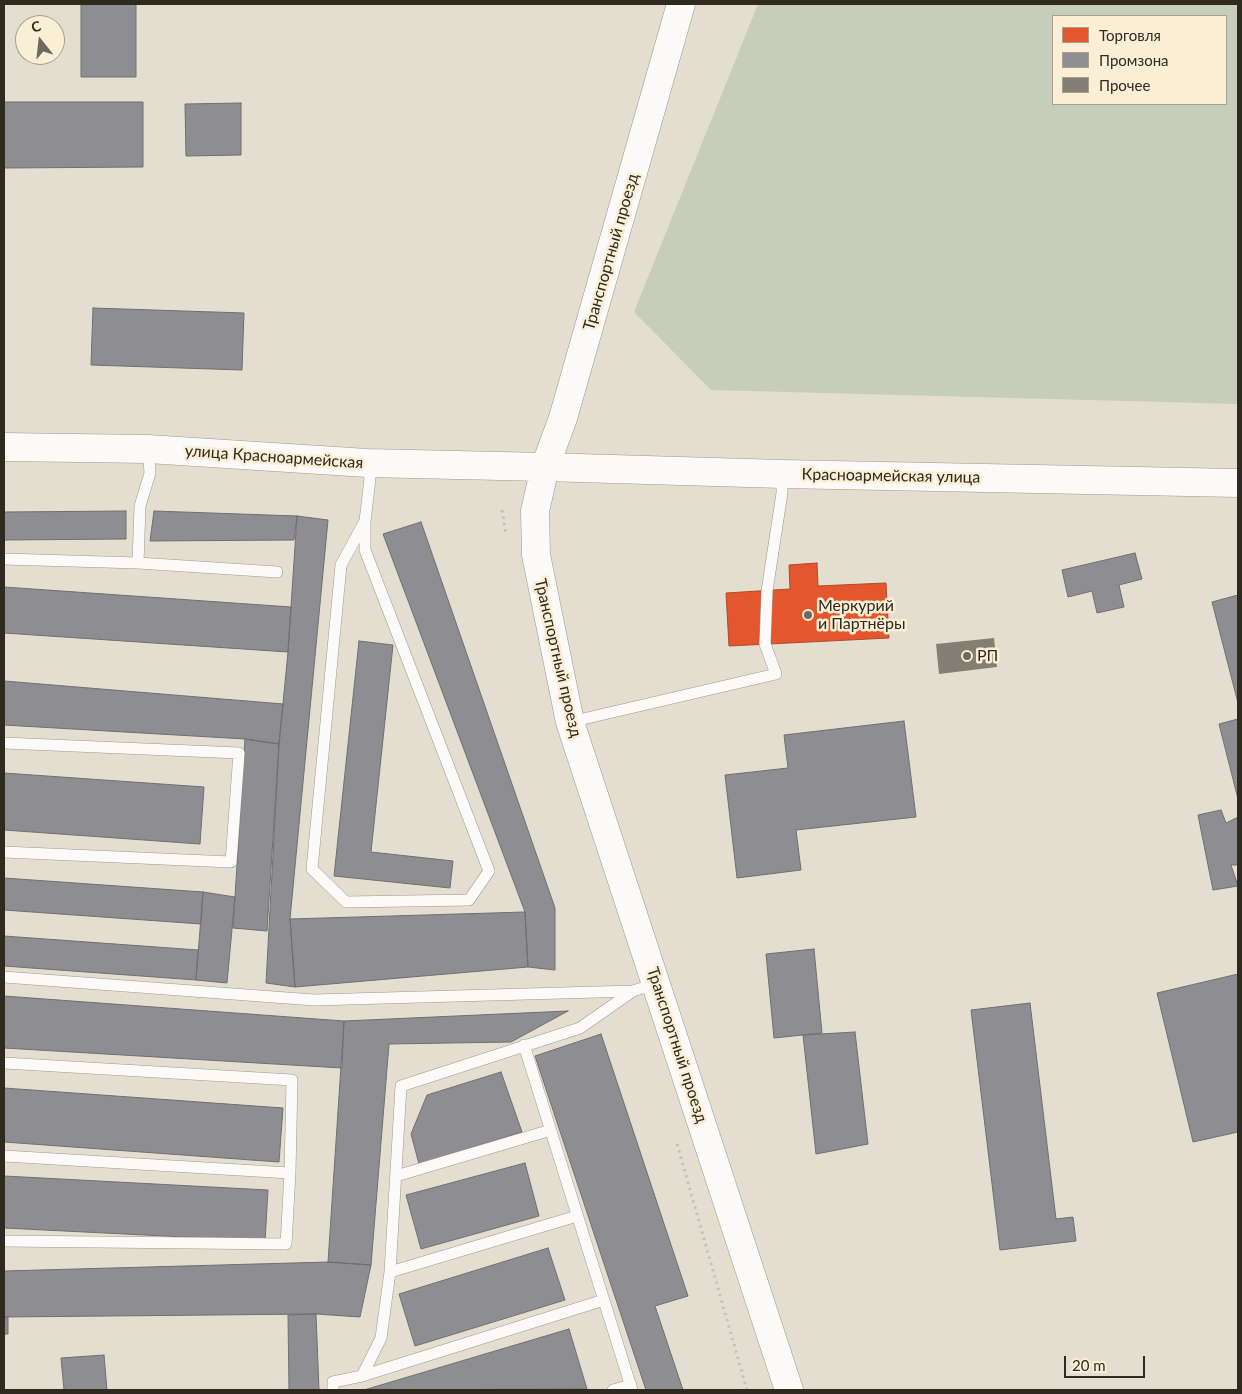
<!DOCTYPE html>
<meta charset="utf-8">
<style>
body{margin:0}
#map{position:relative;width:1242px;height:1394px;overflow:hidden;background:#e4ded0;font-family:Lato,sans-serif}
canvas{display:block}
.frame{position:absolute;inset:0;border:5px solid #2e2a20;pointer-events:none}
.legend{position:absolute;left:1052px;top:15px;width:175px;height:90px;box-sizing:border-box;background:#faefd5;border:1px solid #a8a08d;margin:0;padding:6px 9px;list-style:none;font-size:15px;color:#2e2a20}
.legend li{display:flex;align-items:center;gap:10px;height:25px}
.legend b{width:25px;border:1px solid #a8a08d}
.north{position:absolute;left:15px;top:15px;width:50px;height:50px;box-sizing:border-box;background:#faefd5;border:1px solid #a8a08d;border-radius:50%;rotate:344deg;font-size:14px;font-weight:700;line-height:20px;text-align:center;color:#2e2a20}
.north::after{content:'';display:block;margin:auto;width:18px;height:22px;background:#6e695e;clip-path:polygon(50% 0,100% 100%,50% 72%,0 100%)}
.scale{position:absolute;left:1064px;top:1356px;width:81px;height:22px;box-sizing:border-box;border:2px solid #2e2a20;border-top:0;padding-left:6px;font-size:15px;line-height:18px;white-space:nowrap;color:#2e2a20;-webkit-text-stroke:4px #faefd5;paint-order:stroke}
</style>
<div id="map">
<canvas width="1242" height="1394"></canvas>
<div class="frame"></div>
<ul class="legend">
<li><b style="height:14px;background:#e4572e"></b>Торговля</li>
<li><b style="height:14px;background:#8d8d92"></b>Промзона</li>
<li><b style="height:14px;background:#847f74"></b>Прочее</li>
</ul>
<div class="north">С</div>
<div class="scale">20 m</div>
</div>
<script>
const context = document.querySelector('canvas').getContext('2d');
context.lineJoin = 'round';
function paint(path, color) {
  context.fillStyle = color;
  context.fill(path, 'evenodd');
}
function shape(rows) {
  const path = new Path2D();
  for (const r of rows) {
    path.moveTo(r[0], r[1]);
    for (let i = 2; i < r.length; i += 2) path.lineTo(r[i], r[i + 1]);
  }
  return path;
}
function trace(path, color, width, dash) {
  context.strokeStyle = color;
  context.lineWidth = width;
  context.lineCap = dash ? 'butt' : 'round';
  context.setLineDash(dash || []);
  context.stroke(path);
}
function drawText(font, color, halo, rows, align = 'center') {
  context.font = font + ' Lato,sans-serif';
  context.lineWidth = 5;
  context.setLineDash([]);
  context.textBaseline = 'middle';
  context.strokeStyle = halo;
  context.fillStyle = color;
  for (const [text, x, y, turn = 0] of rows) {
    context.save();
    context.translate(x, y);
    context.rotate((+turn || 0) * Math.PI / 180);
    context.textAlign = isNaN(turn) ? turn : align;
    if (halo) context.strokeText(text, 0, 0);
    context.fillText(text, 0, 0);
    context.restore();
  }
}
const green = shape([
 [758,4,1238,4,1238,404,711,390,634,312],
 [1053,16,1226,16,1226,104,1053,104]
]);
const shops = shape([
 [817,563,818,586,886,583,889,638,729,646,726,593,790,589,789,565,817,563]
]);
const industry = shape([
 [81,4,136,4,136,77,81,77,81,4],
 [4,102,143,102,143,167,4,168,4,102],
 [241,103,241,155,186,156,185,104,241,103],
 [93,308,244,313,242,370,91,365,93,308],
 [126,511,126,539,4,540,4,512,126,511],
 [154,511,297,516,294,540,150,541,154,511],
 [297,516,328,520,290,919,295,987,266,983,279,744,288,652,297,516],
 [421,522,555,908,555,970,528,967,525,912,383,534,421,522],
 [1135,553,1142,579,1119,585,1124,607,1097,613,1092,591,1068,597,1062,570,1135,553],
 [4,587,291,607,288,652,4,633,4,587],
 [1238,595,1238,703,1212,602,1238,595],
 [359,641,393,645,371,852,453,861,450,888,334,876,359,641],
 [4,681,283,704,279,744,245,739,4,725,4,681],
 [1238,719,1238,799,1219,724,1238,719],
 [904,721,916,817,796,830,801,870,737,878,725,775,788,768,784,735,904,721],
 [245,739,279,744,267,931,233,928,245,739],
 [4,773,204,787,200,844,4,830,4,773],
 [1221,810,1226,823,1238,817,1238,865,1231,865,1238,886,1213,890,1198,815,1221,810],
 [4,878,203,892,201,924,4,910,4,878],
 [203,892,235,897,227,983,196,980,203,892],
 [525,912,528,967,295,987,290,919,525,912],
 [4,936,198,950,196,980,4,966,4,936],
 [814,949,822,1033,774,1038,766,954,814,949],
 [1238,974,1238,1132,1193,1142,1157,993,1238,974],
 [4,996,344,1021,342,1068,4,1048,4,996],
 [1030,1003,1056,1219,1073,1217,1076,1241,1000,1250,971,1010,1030,1003],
 [568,1011,511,1042,389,1044,371,1265,328,1262,344,1021,568,1011],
 [855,1032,868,1144,816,1154,803,1035,855,1032],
 [601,1034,688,1296,655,1306,683,1390,646,1390,535,1056,601,1034],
 [501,1072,522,1132,419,1164,411,1134,427,1095,501,1072],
 [4,1088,283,1108,279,1162,4,1142,4,1088],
 [525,1163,539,1216,421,1249,406,1195,525,1163],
 [4,1176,268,1190,265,1241,4,1228,4,1176],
 [548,1248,565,1300,415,1346,399,1294,548,1248],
 [328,1262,371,1265,360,1317,316,1314,4,1317,4,1271,328,1262],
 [316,1314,319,1390,289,1390,288,1315,316,1314],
 [4,1317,8,1317,8,1334,4,1334,4,1317],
 [569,1329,587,1389,364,1390,569,1329],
 [104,1355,107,1390,64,1390,61,1358,104,1355]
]);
const building = shape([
 [994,638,997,667,939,674,936,644]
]);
const path = shape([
 [502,510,506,534],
 [677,1144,747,1390]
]);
const service = shape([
 [148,449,150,473,140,506,138,563,277,572],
 [365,521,365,550,489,871,469,900,346,902,312,869,341,565,365,521,370,479,367,463],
 [4,559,138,563],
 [570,722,776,674,765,644,767,591,782,493,782,474],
 [4,743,239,753,231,862,4,852],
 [4,977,314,1000,633,991,655,984],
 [524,1045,632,1390],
 [4,1063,292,1080,290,1173,286,1244,4,1241],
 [4,1156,290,1173],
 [396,1176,551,1130],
 [390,1272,577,1216],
 [362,1376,604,1300],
 [333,1390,333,1382,362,1376,381,1338,390,1272,401,1086,580,1028,633,991],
 [613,1390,631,1385]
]);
const tertiary = shape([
 [545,467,782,474,1238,483]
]);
const secondary = shape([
 [681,4,563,418,545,467,535,511,536,555,570,722,789,1390],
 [4,447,148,449,367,463,545,467]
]);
const markers = [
 [808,615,5,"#6e695e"],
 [967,656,5,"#6e695e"]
];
const streetNames = [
 ["Транспортный проезд",611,252,-74],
 ["улица Красноармейская",274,457,4],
 ["Красноармейская улица",891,476,1],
 ["Транспортный проезд",558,658,77],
 ["Транспортный проезд",677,1045,72]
];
const poiNames = [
 ["Меркурий",818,606],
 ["и Партнёры",818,624],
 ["РП",977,656]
];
paint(green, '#c6cebb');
paint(shops, '#e4572e');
trace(shops, '#ad4a2a', 1);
paint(industry, '#8d8d92');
trace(industry, '#706f70', 1);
paint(building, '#847f74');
trace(service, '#9d988d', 12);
trace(tertiary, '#9d988d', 29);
trace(secondary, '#9d988d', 29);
trace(path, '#c4c2bd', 3, [2.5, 4]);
trace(service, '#fbfaf8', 11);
trace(tertiary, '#fbfaf8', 28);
trace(secondary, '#fbfaf8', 28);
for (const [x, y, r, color] of markers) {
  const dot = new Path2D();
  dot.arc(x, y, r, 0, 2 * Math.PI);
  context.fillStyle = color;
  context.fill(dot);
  trace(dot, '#faefd5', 2);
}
drawText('16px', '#2e2a20', '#faefd5', streetNames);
drawText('16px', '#2e2a20', '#faefd5', poiNames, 'left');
</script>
